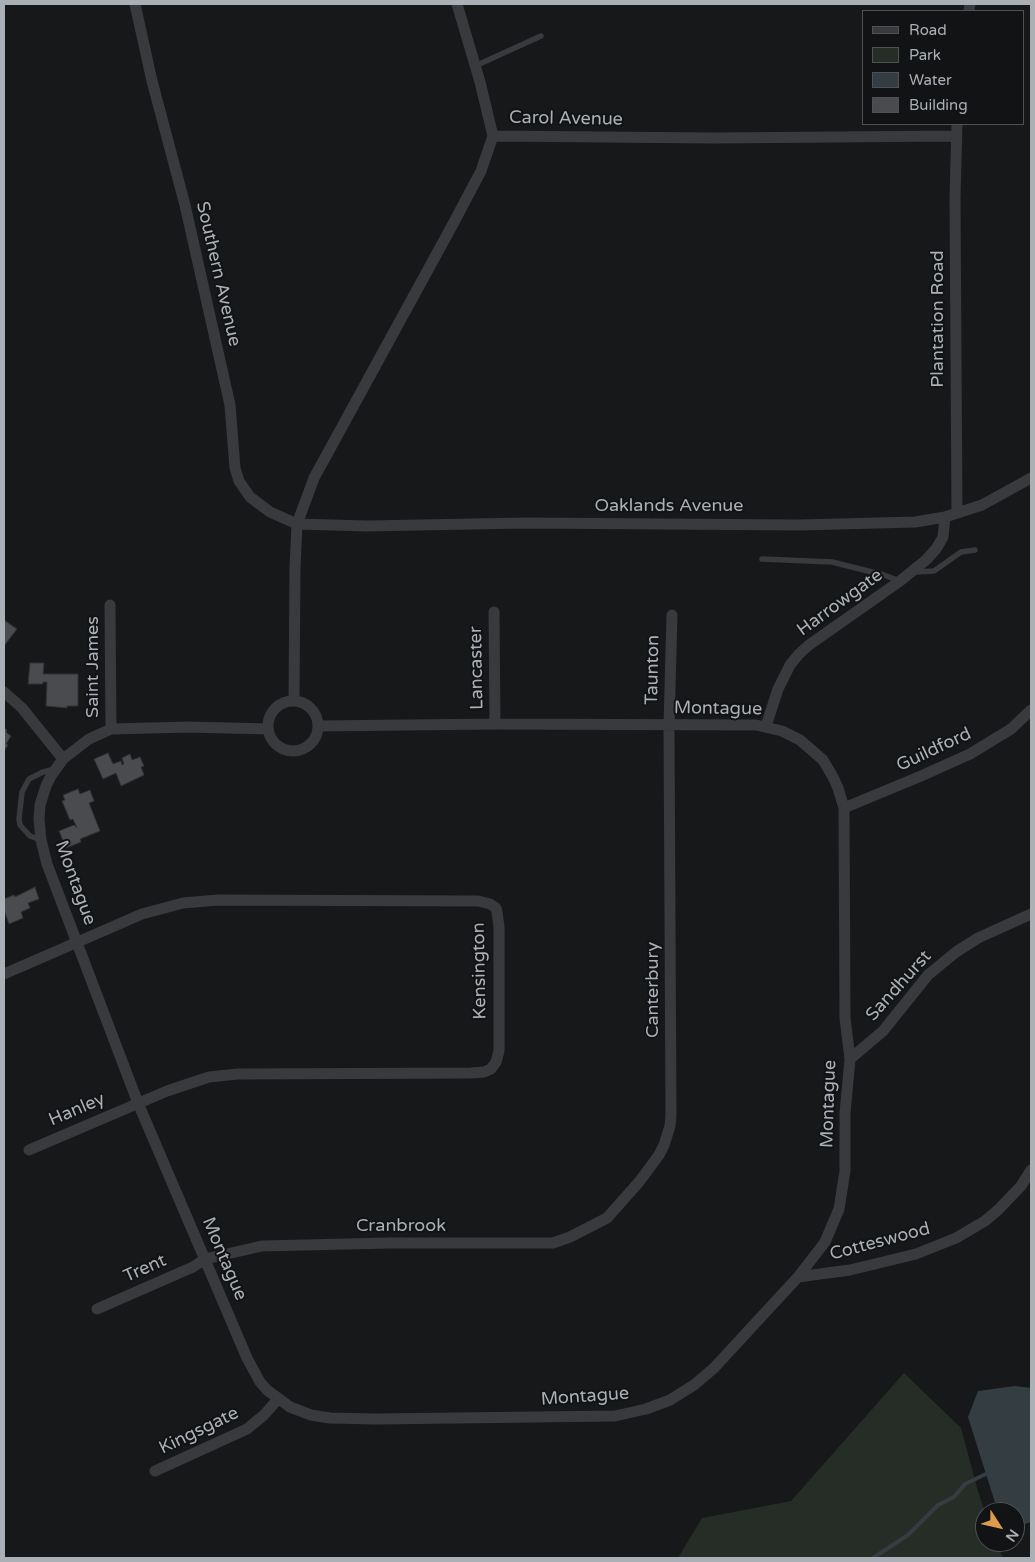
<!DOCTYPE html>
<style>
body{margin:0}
#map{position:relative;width:1035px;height:1562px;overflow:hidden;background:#171819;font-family:"Varela Round",sans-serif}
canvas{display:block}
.frame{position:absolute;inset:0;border:5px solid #abb0b7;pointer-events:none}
.legend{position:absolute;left:862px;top:10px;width:162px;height:115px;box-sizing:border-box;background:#121314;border:1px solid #4f5255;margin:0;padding:6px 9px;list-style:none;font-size:15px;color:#abb0b7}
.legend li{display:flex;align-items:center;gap:10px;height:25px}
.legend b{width:25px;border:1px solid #4f5255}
.north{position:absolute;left:975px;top:1502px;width:50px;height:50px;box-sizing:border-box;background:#121314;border:1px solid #4f5255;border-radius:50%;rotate:125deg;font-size:14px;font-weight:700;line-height:20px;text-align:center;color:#abb0b7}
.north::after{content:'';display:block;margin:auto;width:18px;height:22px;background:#db9c4d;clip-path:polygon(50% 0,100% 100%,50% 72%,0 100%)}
</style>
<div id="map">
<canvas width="1035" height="1562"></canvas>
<div class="frame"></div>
<ul class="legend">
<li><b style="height:6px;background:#393a3e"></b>Road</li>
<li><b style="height:14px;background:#262d26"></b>Park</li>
<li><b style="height:14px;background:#343d42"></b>Water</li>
<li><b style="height:14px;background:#4a4b4e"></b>Building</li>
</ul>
<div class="north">N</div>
</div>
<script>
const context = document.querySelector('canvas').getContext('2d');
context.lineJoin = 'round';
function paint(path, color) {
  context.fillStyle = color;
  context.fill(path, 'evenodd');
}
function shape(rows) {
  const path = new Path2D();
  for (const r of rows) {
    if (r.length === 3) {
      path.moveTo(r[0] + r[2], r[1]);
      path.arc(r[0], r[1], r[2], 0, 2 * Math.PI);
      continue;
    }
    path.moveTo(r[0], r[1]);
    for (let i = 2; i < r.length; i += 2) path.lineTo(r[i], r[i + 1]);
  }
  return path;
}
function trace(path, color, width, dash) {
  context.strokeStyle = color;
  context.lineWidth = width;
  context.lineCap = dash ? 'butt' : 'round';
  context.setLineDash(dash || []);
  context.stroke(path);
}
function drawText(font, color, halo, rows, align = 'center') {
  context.font = font + ' "Varela Round",sans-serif';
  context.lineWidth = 4;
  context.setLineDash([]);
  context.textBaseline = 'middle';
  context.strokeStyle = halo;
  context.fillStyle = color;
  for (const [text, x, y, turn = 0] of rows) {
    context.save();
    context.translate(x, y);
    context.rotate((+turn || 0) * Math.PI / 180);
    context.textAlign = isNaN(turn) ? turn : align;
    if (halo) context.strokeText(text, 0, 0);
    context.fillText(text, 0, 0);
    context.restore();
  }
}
const green = shape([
 [904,1373,961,1428,978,1491,985,1512,985,1542,996,1542,1003,1558,678,1558,702,1518,791,1501]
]);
const water = shape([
 [1015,1386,1031,1388,1031,1522,1015,1527,1015,1512,998,1512,968,1417,978,1391]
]);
const stream = shape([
 [873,1558,908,1535,938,1505,954,1497,965,1484,986,1474]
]);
const building = shape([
 [4,620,17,629,4,646,4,620],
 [30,663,44,663,43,674,78,674,78,706,67,706,67,708,46,706,47,682,43,682,43,684,28,684,30,663],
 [4,728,7,730,6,732,11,736,6,744,8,745,4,751,4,728],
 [108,753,113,764,121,761,122,765,124,764,122,758,130,754,132,760,140,757,144,766,141,767,144,775,121,786,116,773,103,779,94,759,108,753],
 [78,789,80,794,90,790,94,801,89,803,100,831,80,839,81,842,66,848,59,831,74,825,77,828,73,819,70,820,62,801,65,800,63,795,78,789],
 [35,887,39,899,28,903,30,908,21,912,23,918,9,924,4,910,4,899,14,895,15,897,35,887]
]);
const lane = shape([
 [475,66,541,36],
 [762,559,832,562,884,575,900,581],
 [915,572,934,571,961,552,975,550],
 [41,840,30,836,20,825,19,819,22,792,29,779,43,772,55,769]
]);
const street = shape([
 [135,4,152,81,185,205,230,405,235,468,239,481,250,497,270,512,297,524,367,526,525,523,799,525,915,522,945,517,982,505,1031,478],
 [457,4,480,82,493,136],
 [969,11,970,4],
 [957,124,955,198,957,513],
 [110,605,111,729],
 [494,612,495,724],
 [4,692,22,708,63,759],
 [294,701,295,568,297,524,314,478,453,224,481,171,493,136,714,138,955,136],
 [293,726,25],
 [766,726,778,689,790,665,799,654,809,645,900,581,926,560,936,549,943,537,945,517],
 [268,729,189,727,111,729,89,739,63,759,51,776,46,786,40,805,39,819,41,840,47,864,138,1103,247,1358,260,1382,267,1390,290,1407,311,1415,330,1418,376,1419,615,1416,646,1409,670,1400,694,1385,714,1368,798,1277,825,1242,839,1209,845,1171,845,1113,850,1059,845,1018,844,808,838,788,833,777,823,760,800,740,782,731,756,725,495,724,318,726],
 [844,808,921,776,970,754,1011,729,1031,710],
 [4,974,142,914,183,903,218,900,478,901,490,904,496,908,497,912,499,927,499,1051,496,1062,491,1069,484,1072,471,1073,238,1074,209,1077,167,1091,29,1150],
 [850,1059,883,1031,928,975,956,952,978,938,1031,914],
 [798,1277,850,1270,916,1254,956,1238,985,1221,998,1210,1021,1186,1031,1170],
 [97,1309,193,1267,205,1259,262,1246,390,1243,553,1243,570,1237,607,1218,639,1182,659,1155,664,1145,670,1126,671,1115,669,725,672,615],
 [155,1471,247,1429,264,1415,278,1399]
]);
const streetNames = [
 ["Carol Avenue",566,119,1],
 ["Southern Avenue",218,274,77],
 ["Plantation Road",938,319,-90],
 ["Oaklands Avenue",669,506],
 ["Harrowgate",840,603,-36],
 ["Saint James",93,667,-90],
 ["Lancaster",477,668,-91],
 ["Taunton",653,670,-89],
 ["Montague",718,709,1],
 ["Guildford",934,750,-25],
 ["Montague",75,883,70],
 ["Kensington",480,971,-91],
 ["Sandhurst",899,986,-48],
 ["Canterbury",653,990,-90],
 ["Montague",829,1104,-88],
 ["Hanley",77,1110,-23],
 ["Cranbrook",401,1226],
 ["Cotteswood",880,1242,-15],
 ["Montague",224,1259,67],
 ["Trent",145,1269,-24],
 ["Montague",585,1397,-4],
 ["Kingsgate",199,1431,-26]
];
paint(green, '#262d26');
paint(water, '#343d42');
trace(stream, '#343d42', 4);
paint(building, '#4a4b4e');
trace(building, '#323235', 1);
trace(lane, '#393a3e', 5.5);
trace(street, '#393a3e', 11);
drawText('18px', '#abb0b7', '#121314', streetNames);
</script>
